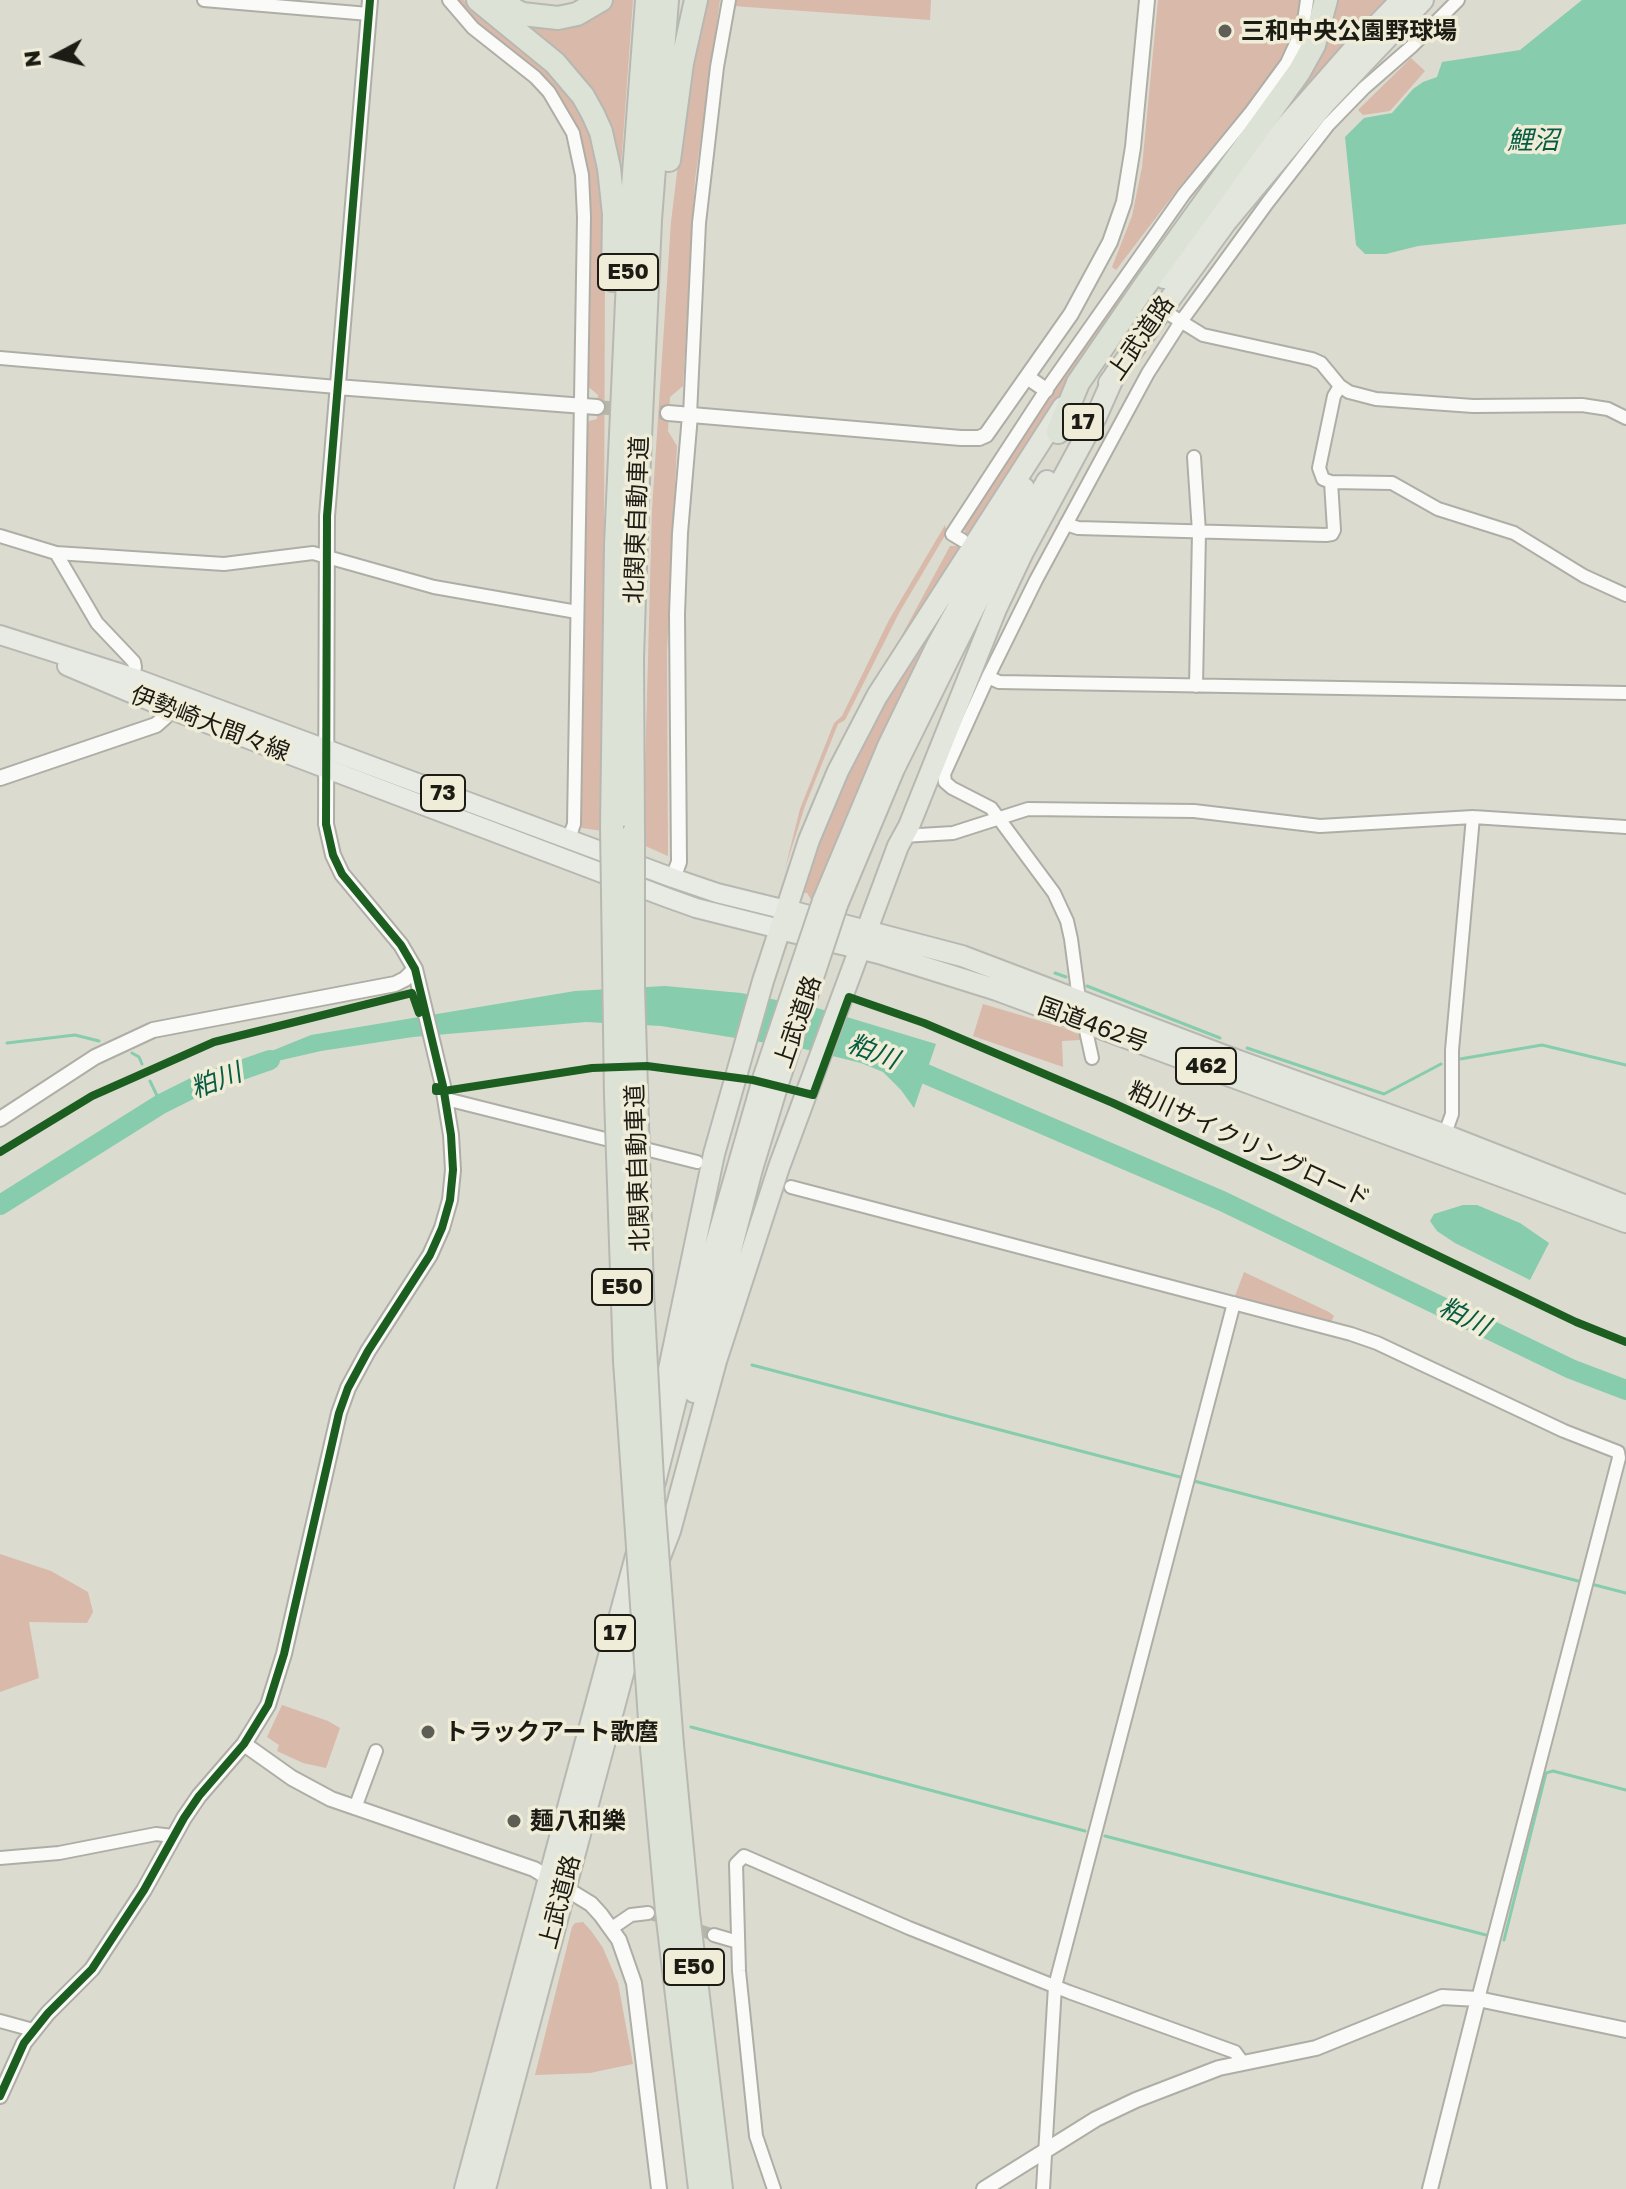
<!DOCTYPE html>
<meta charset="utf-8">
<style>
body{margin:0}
#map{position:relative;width:1626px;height:2189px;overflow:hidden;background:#dcdbd0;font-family:"Golos Text",sans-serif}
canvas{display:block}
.north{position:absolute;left:16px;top:16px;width:80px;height:80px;-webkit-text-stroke:6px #efecd8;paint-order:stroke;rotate:263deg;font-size:22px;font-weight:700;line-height:32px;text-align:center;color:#1c1b14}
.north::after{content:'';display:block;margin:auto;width:28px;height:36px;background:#1c1b14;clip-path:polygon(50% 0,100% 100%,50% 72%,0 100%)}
</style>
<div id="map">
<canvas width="1626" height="2189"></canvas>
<div class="north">N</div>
</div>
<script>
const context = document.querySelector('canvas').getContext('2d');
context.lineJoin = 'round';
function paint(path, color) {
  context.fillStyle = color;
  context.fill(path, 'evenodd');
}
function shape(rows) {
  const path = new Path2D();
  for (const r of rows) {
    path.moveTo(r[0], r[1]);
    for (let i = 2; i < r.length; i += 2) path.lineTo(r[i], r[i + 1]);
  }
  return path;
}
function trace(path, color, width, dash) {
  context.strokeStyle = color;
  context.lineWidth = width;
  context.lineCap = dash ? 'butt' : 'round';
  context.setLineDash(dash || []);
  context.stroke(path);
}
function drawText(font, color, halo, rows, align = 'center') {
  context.font = font + ' "Golos Text","Noto Sans JP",sans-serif';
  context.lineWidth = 7;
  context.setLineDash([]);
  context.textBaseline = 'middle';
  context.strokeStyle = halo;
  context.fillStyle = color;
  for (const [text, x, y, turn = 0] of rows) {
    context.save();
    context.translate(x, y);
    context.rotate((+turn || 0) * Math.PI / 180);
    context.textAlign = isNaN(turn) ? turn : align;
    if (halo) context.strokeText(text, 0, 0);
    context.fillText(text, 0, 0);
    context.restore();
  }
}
const green = shape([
 [456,0,464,0,477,14,550,70,580,109,594,142,603,197,605,261,603,831,582,828,580,823,584,429,589,421,597,419,598,395,585,384,590,233,586,161,572,117,553,87,542,75,480,26],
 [614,0,633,0,620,180,608,128,511,20,608,7],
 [705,0,720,0,695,180,683,386,670,397,668,431,677,446,667,652,668,856,643,845,652,509,671,222,688,83],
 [735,0,931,0,930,20,733,6],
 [1158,0,1302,0,1302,5,1296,31,1286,52,1256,95,1181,185,1116,270,1112,267,1132,216,1142,167],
 [1333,0,1385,0,1341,46,1263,136],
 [1411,58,1425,71,1390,111,1363,115,1358,110],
 [1120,294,1129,297,860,713,950,546,959,546,966,535,963,526,1053,389],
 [945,525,947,532,899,613,845,720,838,724,805,806,785,869,800,809,834,723,842,716,889,620],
 [984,540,942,614,900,700,842,829,815,902,812,901,807,893,798,892,855,747],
 [983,1004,1064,1028,1080,1035,1080,1040,1062,1041,1063,1067,973,1036],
 [1244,1272,1329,1312,1334,1316,1331,1322,1235,1296],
 [0,1554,51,1571,88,1592,93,1612,87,1623,29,1622,39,1678,0,1692],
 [282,1705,328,1721,340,1728,326,1768,303,1763,277,1751,279,1745,267,1737],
 [583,1922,592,1932,603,1948,618,1983,633,2064,590,2073,535,2075,572,1927,575,1923]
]);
const water = shape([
 [1582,0,1626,0,1626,224,1418,246,1386,254,1365,254,1356,245,1345,137,1364,118,1392,113,1413,89,1423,82,1437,77,1442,62,1520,50],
 [665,986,741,993,817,1008,936,1044,914,1108,901,1090,883,1072,861,1063,804,1049,661,1026,586,1022,413,1037,321,1051,247,1068,264,1054,311,1035,575,991],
 [1463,1205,1477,1205,1520,1223,1549,1243,1530,1280,1455,1243,1437,1231,1430,1221,1434,1214]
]);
const stream = shape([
 [1055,973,1066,977],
 [1087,986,1220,1038],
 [7,1043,75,1035,99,1041],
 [1247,1048,1384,1094,1441,1064],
 [132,1053,139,1057,142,1064],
 [1460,1059,1542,1045,1626,1065],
 [150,1081,161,1104],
 [752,1365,1180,1477],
 [1194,1481,1578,1581],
 [1595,1585,1626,1593],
 [691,1727,1085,1831],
 [1105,1836,1486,1935],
 [1504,1940,1546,1773,1553,1771,1626,1790]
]);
const river = shape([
 [900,1063,1222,1201,1571,1369,1626,1390],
 [0,1205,161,1104,201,1084,270,1060]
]);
const minorTunnel = shape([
 [648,1913,714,1935]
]);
const tertiaryTunnel = shape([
 [597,407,668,413]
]);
const minor = shape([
 [204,0,369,14],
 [449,0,473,28,535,77,549,92,573,133,582,175,584,217,574,824,568,841],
 [1169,314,1203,335,1312,359,1321,363,1340,386,1349,392,1376,399,1473,406,1582,405,1608,409,1626,418],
 [0,358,337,387],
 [1340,386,1334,396,1319,468,1323,479,1331,482,1392,483,1438,509,1514,533,1584,576,1626,595],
 [690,415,699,223,717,67,729,0],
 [1194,457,1199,532,1196,686],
 [1066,524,1078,528,1326,535,1332,534,1334,530,1331,482],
 [0,536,56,553,224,564,313,553,434,587,577,612],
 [962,540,952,534,1046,390,1184,194,1251,112,1287,63,1303,28,1307,0],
 [56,553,97,623,134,662,135,667,132,677],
 [988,677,999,682,1626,693],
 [903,836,953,833,1028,809,1194,811,1320,826,1473,817,1626,827],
 [1092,1058,1079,999,1071,939,1067,921,1054,893,991,808,952,788,945,782,944,774,988,677,1036,580,1148,373,1180,323,1268,202,1328,125,1364,88,1411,47,1458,0],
 [446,1099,697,1162],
 [1443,1139,1452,1114,1452,1050,1473,817],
 [791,1187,1351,1334,1377,1343,1564,1431,1618,1452,1619,1458,1478,1999],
 [355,1808,376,1751],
 [0,1858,59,1853,156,1834,173,1836],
 [612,1928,631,1915,648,1913],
 [714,1935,738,1942],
 [0,2021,33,2030],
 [774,2189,756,2136,739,1971,736,1864,744,1856,909,1928,1069,1992,1235,2052,1243,2063],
 [1043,2189,1055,1986,1234,1303]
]);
const tertiary = shape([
 [1027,377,1046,390],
 [337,387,597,407],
 [668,413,961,438,979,438,986,435,1071,314,1110,242,1124,202,1133,147,1147,0],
 [0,778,156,725,165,717,169,709],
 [673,878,679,862,677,614,680,533,690,415],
 [0,1119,95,1057,153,1030,395,984,405,979,415,969],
 [244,1744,292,1778,331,1799,534,1869,591,1904,601,1915,619,1940,634,1983,659,2189],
 [0,2096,24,2043,48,2013,92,1969,144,1890,184,1818,199,1796,244,1744,268,1705,284,1654,339,1413,348,1388,368,1351,430,1255,442,1228,450,1200,453,1170,451,1135,443,1086,415,969,401,945,342,874,333,855,326,824,327,516,370,0],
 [984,2189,1096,2119,1136,2100,1219,2068,1316,2048,1442,1997,1478,1999,1626,2030],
 [1430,2189,1478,1999]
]);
const primary = shape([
 [0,635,132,677,673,878,717,893,786,910],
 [67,666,169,709,668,898,696,908,780,929]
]);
const trunk = shape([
 [1164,278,1270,144,1351,52,1401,0],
 [1109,383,1226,222,1326,102,1423,0],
 [823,901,889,744,936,647,1024,488],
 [837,905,894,769,945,666,980,596,1047,481],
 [786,910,962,956,1225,1056,1445,1135,1626,1206],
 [780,929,879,953,997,990,1626,1222],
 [694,1392,752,1169,779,1080],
 [654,1441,714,1154,763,981,809,840,838,771,877,696,1063,407],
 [655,1482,712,1257,764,1076],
 [658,1562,670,1531,716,1361,779,1167,898,846,909,826,996,609,1023,552,1096,417,1115,374],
 [465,2189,636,1556],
 [485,2189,640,1610]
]);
const motorway = shape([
 [478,0,555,63,583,96,593,114,601,132,609,168,614,214,613,280],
 [496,0,522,14,558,18,577,14,601,0],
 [669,160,682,63,696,0],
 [1058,432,1078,383,1146,284,1299,72,1314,45,1326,0],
 [612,826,616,545,631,213,647,0],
 [633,834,632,659,637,503,650,220,667,0],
 [672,1745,688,1913,721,2189],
 [652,1748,667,1911,700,2189]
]);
const trunkBridge = shape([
 [764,1076,823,901],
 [779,1080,837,905]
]);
const motorwayBridge = shape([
 [612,826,616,1096,625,1361,652,1748],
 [633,834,633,988,642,1291,653,1499,672,1745]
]);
const cycleway = shape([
 [436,1087,436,1091,444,1091,592,1068,647,1066,753,1080,813,1095,849,997,924,1023,1113,1103,1276,1178,1576,1322,1626,1342],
 [0,1152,92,1096,214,1042,412,993,419,1013],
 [0,2096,24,2043,48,2013,92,1969,144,1890,184,1818,199,1796,244,1744,268,1705,284,1654,339,1413,348,1388,368,1351,430,1255,442,1228,450,1200,453,1170,451,1135,443,1086,415,969,401,945,342,874,333,855,326,824,327,516,370,0]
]);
const markers = [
 [1225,31,8,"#5f5e56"],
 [428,1732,8,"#5f5e56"],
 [514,1821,8,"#5f5e56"]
];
const shields = [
 [628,272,60],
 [1083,422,40],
 [443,793,44],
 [1206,1066,60],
 [622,1287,60],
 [615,1633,40],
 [694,1967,60]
];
const shieldNames = [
 ["E50",628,272],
 ["17",1083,422],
 ["73",443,793],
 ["462",1206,1066],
 ["E50",622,1287],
 ["17",615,1633],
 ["E50",694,1967]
];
const poiNames = [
 ["三和中央公園野球場",1241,31],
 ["トラックアート歌麿",444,1732],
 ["麺八和樂",530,1821]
];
const streetNames = [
 ["上武道路",1141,338,-55],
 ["北関東自動車道",637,520,-88],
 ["伊勢崎大間々線",210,724,21],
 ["上武道路",798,1022,-71],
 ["国道462号",1093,1025,20],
 ["粕川サイクリングロード",1249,1145,25],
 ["北関東自動車道",638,1168,-92],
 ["上武道路",560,1902,-75]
];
const waterNames = [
 ["鯉沼",1533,141],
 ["粕川",873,1052,21],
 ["粕川",216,1081,-21],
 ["粕川",1464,1317,26]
];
paint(green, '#d8b9aa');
paint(water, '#86ccad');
trace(stream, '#86ccad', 3);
trace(river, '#86ccad', 20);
trace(minorTunnel, '#b6b5aa', 12, [12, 6]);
trace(tertiaryTunnel, '#b6b5aa', 14, [14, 7]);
trace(minor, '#afaea6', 16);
trace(tertiary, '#afaea6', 18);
trace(primary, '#b8b8b2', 22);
trace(trunk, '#b8b8b2', 24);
trace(motorway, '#b8b8b2', 26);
trace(minor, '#fafaf8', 12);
trace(tertiary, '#fafaf8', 14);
trace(primary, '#e8ebe4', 18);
trace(trunk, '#e2e6dd', 20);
trace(motorway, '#dce2d6', 22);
trace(trunkBridge, '#b8b8b2', 24, []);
trace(motorwayBridge, '#b8b8b2', 26, []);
trace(trunkBridge, '#e2e6dd', 20);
trace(motorwayBridge, '#dce2d6', 22);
trace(cycleway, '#1b5e20', 8);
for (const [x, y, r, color] of markers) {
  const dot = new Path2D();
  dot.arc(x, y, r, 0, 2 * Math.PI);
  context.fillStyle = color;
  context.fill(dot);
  trace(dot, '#efecd8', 3);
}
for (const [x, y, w] of shields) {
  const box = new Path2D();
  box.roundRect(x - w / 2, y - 18, w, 36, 6);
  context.fillStyle = '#efecd8';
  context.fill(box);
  trace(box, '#1c1b14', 2);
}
drawText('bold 22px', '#1c1b14', null, shieldNames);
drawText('bold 24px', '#1c1b14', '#efecd8', poiNames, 'left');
drawText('24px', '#1c1b14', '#efecd8', streetNames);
drawText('italic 26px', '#075c42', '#efecd8', waterNames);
</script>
